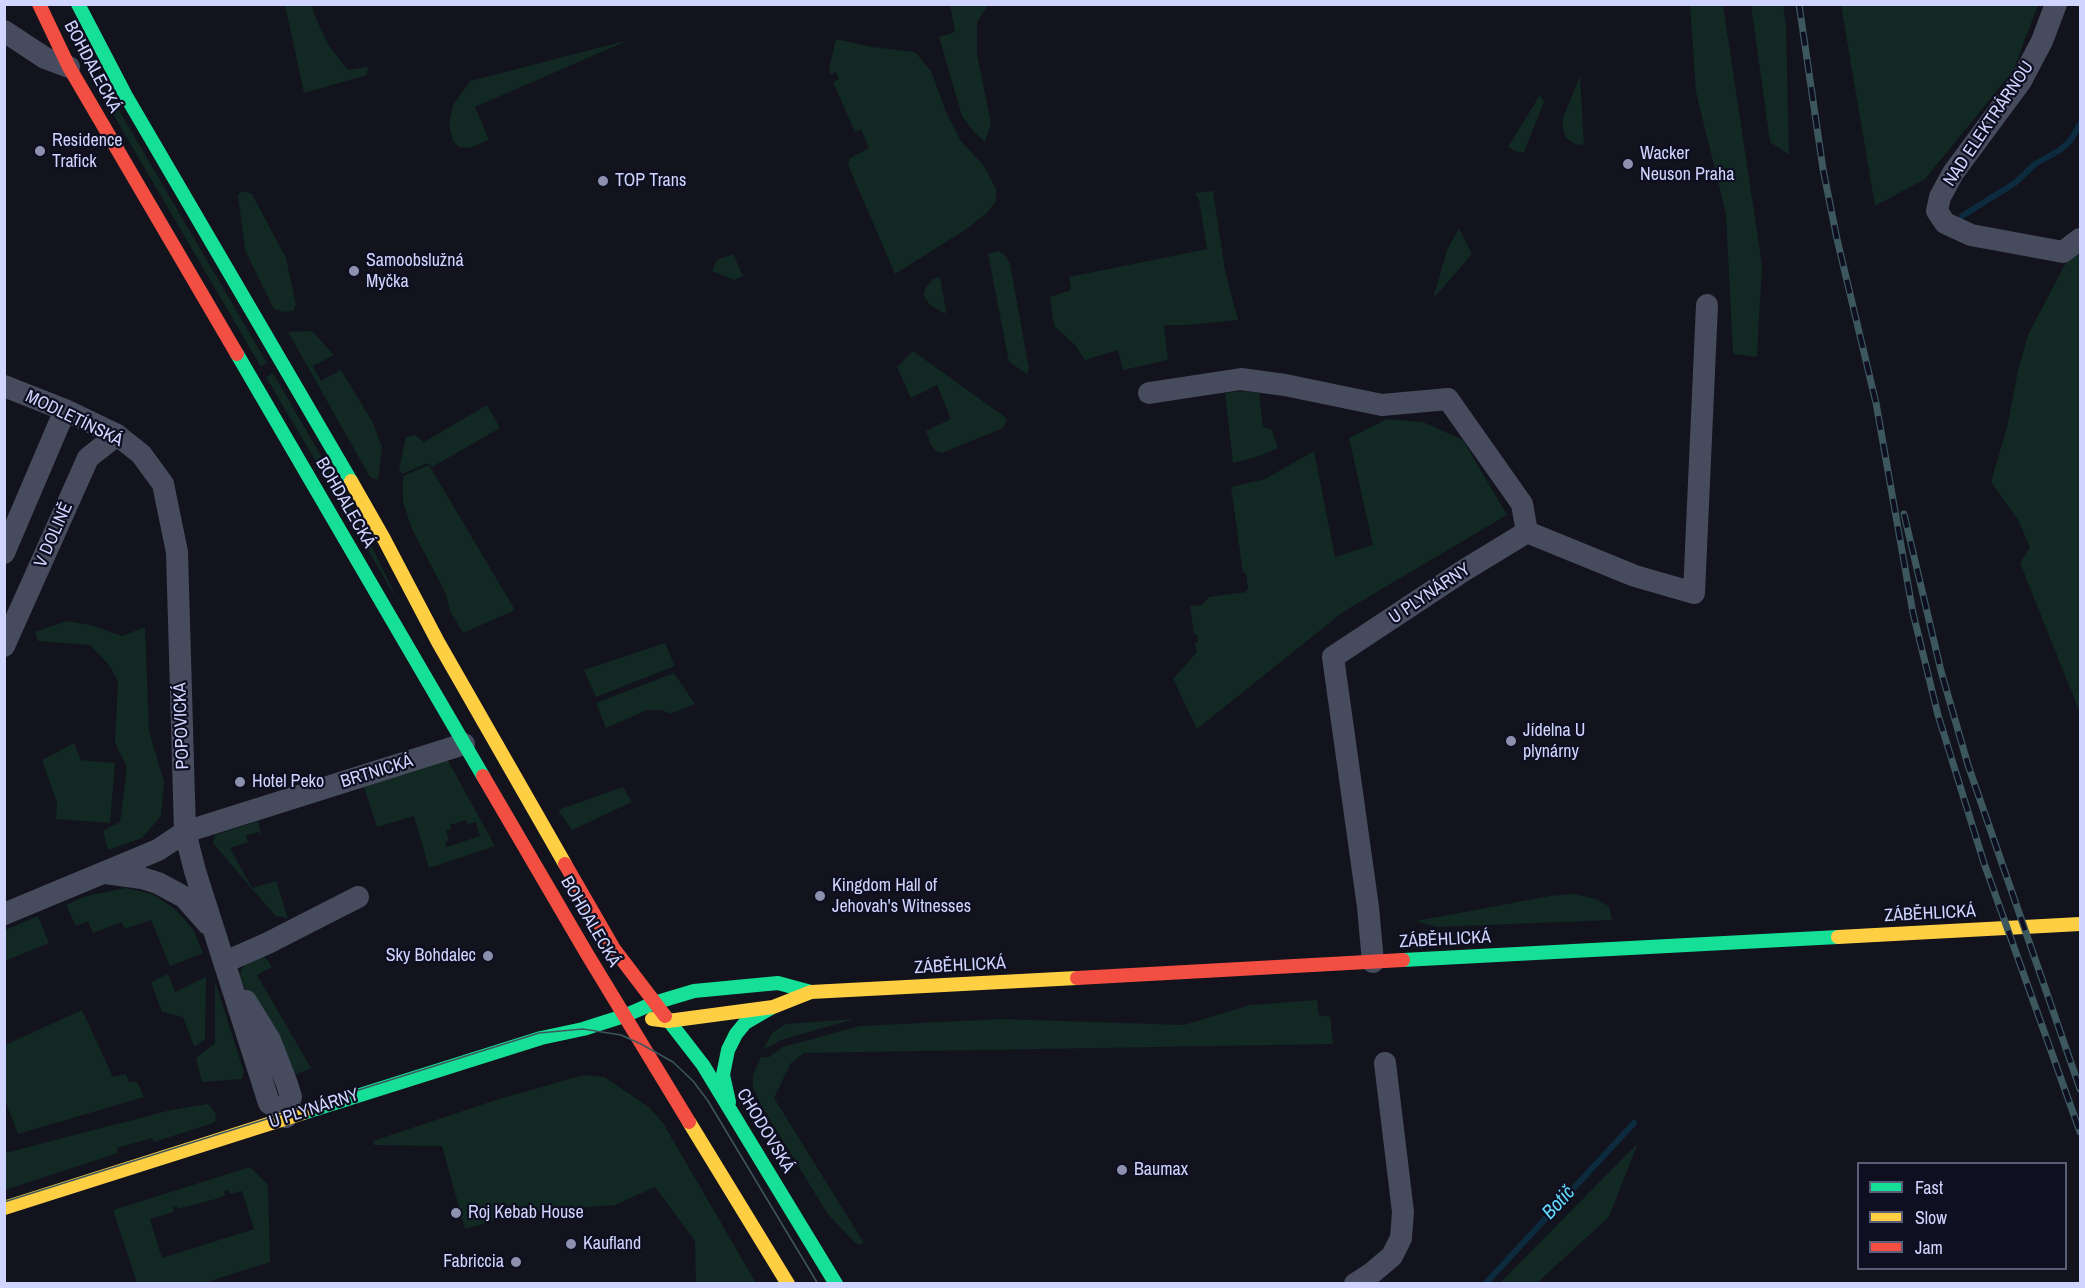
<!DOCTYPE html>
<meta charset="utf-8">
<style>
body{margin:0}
#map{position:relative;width:2085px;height:1288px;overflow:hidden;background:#12131d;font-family:"Archivo Narrow",sans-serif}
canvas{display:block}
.frame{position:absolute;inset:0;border:6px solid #cfd5fe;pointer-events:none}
.legend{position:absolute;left:1857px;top:1162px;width:210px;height:108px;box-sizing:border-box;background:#0e0f21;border:2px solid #5b5e79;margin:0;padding:8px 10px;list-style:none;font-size:18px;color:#cfd5fe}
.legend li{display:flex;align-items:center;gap:12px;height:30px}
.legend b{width:30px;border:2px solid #5b5e79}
</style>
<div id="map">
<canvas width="2085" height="1288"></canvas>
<div class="frame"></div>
<ul class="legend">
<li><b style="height:8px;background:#16e098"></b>Fast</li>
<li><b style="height:8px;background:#ffcf43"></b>Slow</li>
<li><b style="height:8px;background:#f24e42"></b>Jam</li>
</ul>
</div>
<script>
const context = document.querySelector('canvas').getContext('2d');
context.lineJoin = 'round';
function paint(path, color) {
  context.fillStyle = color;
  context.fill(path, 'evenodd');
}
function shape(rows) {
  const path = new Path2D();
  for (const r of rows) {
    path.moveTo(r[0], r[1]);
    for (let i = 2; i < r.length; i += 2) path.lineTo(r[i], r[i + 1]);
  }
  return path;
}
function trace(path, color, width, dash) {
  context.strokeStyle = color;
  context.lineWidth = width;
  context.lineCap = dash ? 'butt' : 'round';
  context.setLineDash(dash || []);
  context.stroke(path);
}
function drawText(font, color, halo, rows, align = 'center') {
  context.font = font + ' "Archivo Narrow",sans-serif';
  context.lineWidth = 4.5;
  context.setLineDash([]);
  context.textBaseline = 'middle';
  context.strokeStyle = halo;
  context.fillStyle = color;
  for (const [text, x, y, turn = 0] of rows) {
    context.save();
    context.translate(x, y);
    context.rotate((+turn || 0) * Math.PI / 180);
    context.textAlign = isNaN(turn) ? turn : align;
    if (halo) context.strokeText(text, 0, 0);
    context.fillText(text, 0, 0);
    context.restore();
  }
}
const green = shape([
 [285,5,312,5,314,14,329,46,348,70,368,67,367,75,304,93],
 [950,5,988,5,977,22,977,54,991,123,985,142,974,132,962,116,939,37,955,32],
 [1690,5,1723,5,1762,265,1757,357,1733,354,1726,214,1696,92],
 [1751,5,1783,5,1786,24,1789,155,1770,142],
 [1841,5,2038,5,2013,71,1925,179,1875,206],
 [836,39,872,47,915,52,931,71,946,112,961,141,984,166,996,189,996,201,987,213,965,230,895,274,848,165,850,158,869,148,861,129,855,132,833,82,839,79,836,72,830,74,829,69],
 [629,40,475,107,489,140,470,148,459,147,453,141,449,124,453,105,470,81],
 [1580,76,1584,145,1575,144,1566,138,1563,129,1563,118],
 [109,93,267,363,261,367,103,97],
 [1540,95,1544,102,1524,152,1519,153,1508,147],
 [242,191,252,194,286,258,296,305,293,311,284,312,274,309,245,250,238,195],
 [1213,191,1225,270,1238,320,1188,325,1164,325,1168,360,1123,370,1118,350,1085,360,1075,345,1054,326,1050,297,1071,290,1069,277,1207,249,1199,200,1195,193],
 [1459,228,1472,254,1433,299,1447,250],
 [2080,248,2080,713,2020,563,2030,547,2018,520,1991,482,2008,423,2018,370,2028,335,2064,266],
 [998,251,1005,255,1010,264,1029,369,1027,374,1009,362,988,254],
 [733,254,743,276,734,280,712,271,717,260],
 [940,277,946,311,945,314,929,304,924,296,925,289,933,279],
 [312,331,334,355,313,366,321,381,341,370,373,423,382,447,378,480,370,477,288,332],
 [913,351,1005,417,1007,421,1003,428,942,453,936,451,931,445,926,431,951,419,937,385,911,398,897,367],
 [273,373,365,532,399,603,266,377],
 [1242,391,1259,393,1263,427,1272,430,1278,448,1260,456,1233,463,1225,393],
 [487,405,500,428,432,467,428,463,402,474,399,470,406,437,415,435,424,442],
 [1387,419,1423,422,1463,440,1507,515,1343,612,1197,729,1173,679,1197,652,1195,643,1198,642,1197,634,1194,634,1190,606,1202,605,1209,597,1246,592,1246,590,1248,589,1246,573,1243,573,1231,487,1265,479,1314,451,1335,557,1373,545,1349,438],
 [429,465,515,610,463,633,450,611,446,594,412,529,403,502,403,476],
 [66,621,91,625,122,636,145,627,149,731,164,782,161,816,142,838,108,850,103,831,120,822,127,767,115,743,118,681,109,665,90,645,38,641,35,632],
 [665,643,675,666,596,697,584,670],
 [674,673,695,704,670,714,662,710,647,710,606,728,596,703],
 [74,743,81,760,115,763,110,823,56,819,57,803,42,760],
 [447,759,495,846,429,868,414,816,377,827,364,787],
 [466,820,468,824,476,822,480,836,447,847,445,842,449,841,446,831,451,829,450,825],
 [623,787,632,802,572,830,558,810],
 [258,821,262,838,259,832,246,835,248,842,230,848,252,888,276,881,288,918,286,918,276,916,252,889,213,843,215,835],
 [126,888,152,894,175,909,193,929,203,953,170,966,151,920,125,929,122,922,93,933,88,921,76,926,66,905,86,896],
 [1575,894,1596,899,1609,906,1612,920,1436,927,1416,921,1550,896],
 [38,916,49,943,5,961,5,930],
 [262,956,267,959,272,967,257,975,311,1068,290,1077,240,978,241,970,245,964],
 [168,974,175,992,206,977,205,1040,194,1047,183,1017,162,1012,151,982],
 [215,981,244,1072,242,1079,202,1082,196,1058,215,1043],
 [1317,1000,1319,1015,1330,1017,1333,1044,804,1053,791,1063,774,1098,864,1243,860,1245,855,1243,827,1213,760,1103,753,1087,753,1075,761,1057,769,1057,783,1047,860,1026,1002,1019,1184,1025,1250,1005],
 [82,1010,113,1077,126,1074,129,1082,137,1082,144,1097,18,1134,5,1100,5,1045],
 [854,1019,781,1040,769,1047,764,1048,772,1033,785,1024],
 [584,1075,604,1077,621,1088,650,1108,663,1123,756,1283,696,1283,695,1241,655,1187,615,1205,523,1212,465,1229,442,1146,374,1145,373,1141,499,1099],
 [208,1104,216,1114,215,1122,207,1125,154,1142,152,1138,117,1148,118,1153,5,1190,5,1153,171,1110],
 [1638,1143,1609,1217,1537,1283,1500,1283],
 [250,1167,268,1185,270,1262,204,1283,137,1283,113,1210],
 [228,1190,230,1194,242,1191,254,1229,162,1258,150,1219,174,1212,173,1207,177,1206,178,1209,216,1199,225,1195,224,1191]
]);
const stream = shape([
 [1962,216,2015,183,2035,164,2060,150,2070,141,2080,124],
 [1485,1284,1634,1123]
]);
const street = shape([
 [2056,4,2042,41,2021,81,1953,173,1940,197,1937,211,1945,223,1971,235,2063,252,2080,239],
 [4,31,45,58,69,67],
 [4,386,65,410,117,435,141,454,163,484,177,552,185,832,195,871,269,1103,284,1113,286,1117],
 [1149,393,1241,379,1285,385,1382,405,1448,399,1522,504,1527,532],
 [1527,532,1635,576,1694,593,1707,305],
 [4,553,65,410],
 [4,646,88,458,117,435],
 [105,873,142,878,158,883,184,897,208,924],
 [4,914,158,850,185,832,464,744],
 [225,962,268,943,358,897],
 [1373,962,1368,907,1333,657,1463,571,1527,532],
 [246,1001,270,1040,287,1084,291,1097,284,1113],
 [1355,1284,1372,1273,1392,1256,1401,1238,1403,1212,1385,1063]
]);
const fast = shape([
 [78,4,126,96,351,481],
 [237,354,483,776],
 [1403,960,1838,937],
 [665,1016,703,1065,836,1284],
 [729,1102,723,1075,728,1050,736,1034,745,1023,771,1008],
 [303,1113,541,1038,583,1029,624,1016,654,1003,694,991,778,983,811,992]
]);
const slow = shape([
 [351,481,384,539,438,642,565,864],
 [1838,937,2080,924],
 [652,1019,668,1021,773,1007,811,992,1077,978],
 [689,1122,788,1284],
 [4,1208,303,1113]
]);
const jam = shape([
 [39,4,69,67,237,354],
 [483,776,587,954,689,1122],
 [565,864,614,949,665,1016],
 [1077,978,1403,960]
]);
const tram = shape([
 [4,1202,539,1033,583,1029,621,1035,641,1044,673,1062,693,1081,708,1101,818,1284]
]);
const rail = shape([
 [1799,4,1823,169,1837,239,1876,403,1913,613,1938,715,1984,863,2080,1132],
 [1904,514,1941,671,1968,765,2080,1089]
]);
const markers = [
 [40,151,6,"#8d91af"],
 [1628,164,6,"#8d91af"],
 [603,181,6,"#8d91af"],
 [354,271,6,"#8d91af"],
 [1511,741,6,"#8d91af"],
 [240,782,6,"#8d91af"],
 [820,896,6,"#8d91af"],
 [488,956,6,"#8d91af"],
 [1122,1170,6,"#8d91af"],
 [456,1213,6,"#8d91af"],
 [571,1244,6,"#8d91af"],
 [516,1262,6,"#8d91af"]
];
const streetNames = [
 ["BOHDALECKÁ",92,67,62],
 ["NAD ELEKTRÁRNOU",1989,124,-56],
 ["MODLETÍNSKÁ",74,419,26],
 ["BOHDALECKÁ",345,503,60],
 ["V DOLINĚ",54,535,-66],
 ["U PLYNÁRNY",1430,594,-34],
 ["POPOVICKÁ",182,726,-92],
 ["BRTNICKÁ",377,772,-17],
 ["ZÁBĚHLICKÁ",1930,914,-3],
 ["BOHDALECKÁ",590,922,60],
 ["ZÁBĚHLICKÁ",1445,940,-3],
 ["ZÁBĚHLICKÁ",960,966,-3],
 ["U PLYNÁRNY",314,1109,-18],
 ["CHODOVSKÁ",765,1131,59]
];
const poiNames = [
 ["Residence",52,141],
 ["Trafick",52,162],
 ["Wacker",1640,154],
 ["Neuson Praha",1640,175],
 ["TOP Trans",615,181],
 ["Samoobslužná",366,261],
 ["Myčka",366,282],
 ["Jídelna U",1523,731],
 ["plynárny",1523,752],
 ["Hotel Peko",252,782],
 ["Kingdom Hall of",832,886],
 ["Jehovah's Witnesses",832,907],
 ["Sky Bohdalec",476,956,"right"],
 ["Baumax",1134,1170],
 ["Roj Kebab House",468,1213],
 ["Kaufland",583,1244],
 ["Fabriccia",504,1262,"right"]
];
const waterNames = [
 ["Botič",1559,1203,-47]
];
paint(green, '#112823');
trace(stream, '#0d2b3f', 6);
trace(street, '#474b5e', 22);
trace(fast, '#16e098', 14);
trace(slow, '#ffcf43', 14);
trace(jam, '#f24e42', 14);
trace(tram, '#3c575e', 1.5);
trace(rail, '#3c575e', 7);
trace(rail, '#0e0f21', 4.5, [14]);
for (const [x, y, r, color] of markers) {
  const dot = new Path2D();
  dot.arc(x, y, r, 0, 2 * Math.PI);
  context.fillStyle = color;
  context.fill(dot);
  trace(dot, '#0e0f21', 2);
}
drawText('18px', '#cfd5fe', '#0e0f21', streetNames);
drawText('18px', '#cfd5fe', '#0e0f21', poiNames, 'left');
drawText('italic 20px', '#60d9fb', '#0e0f21', waterNames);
</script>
